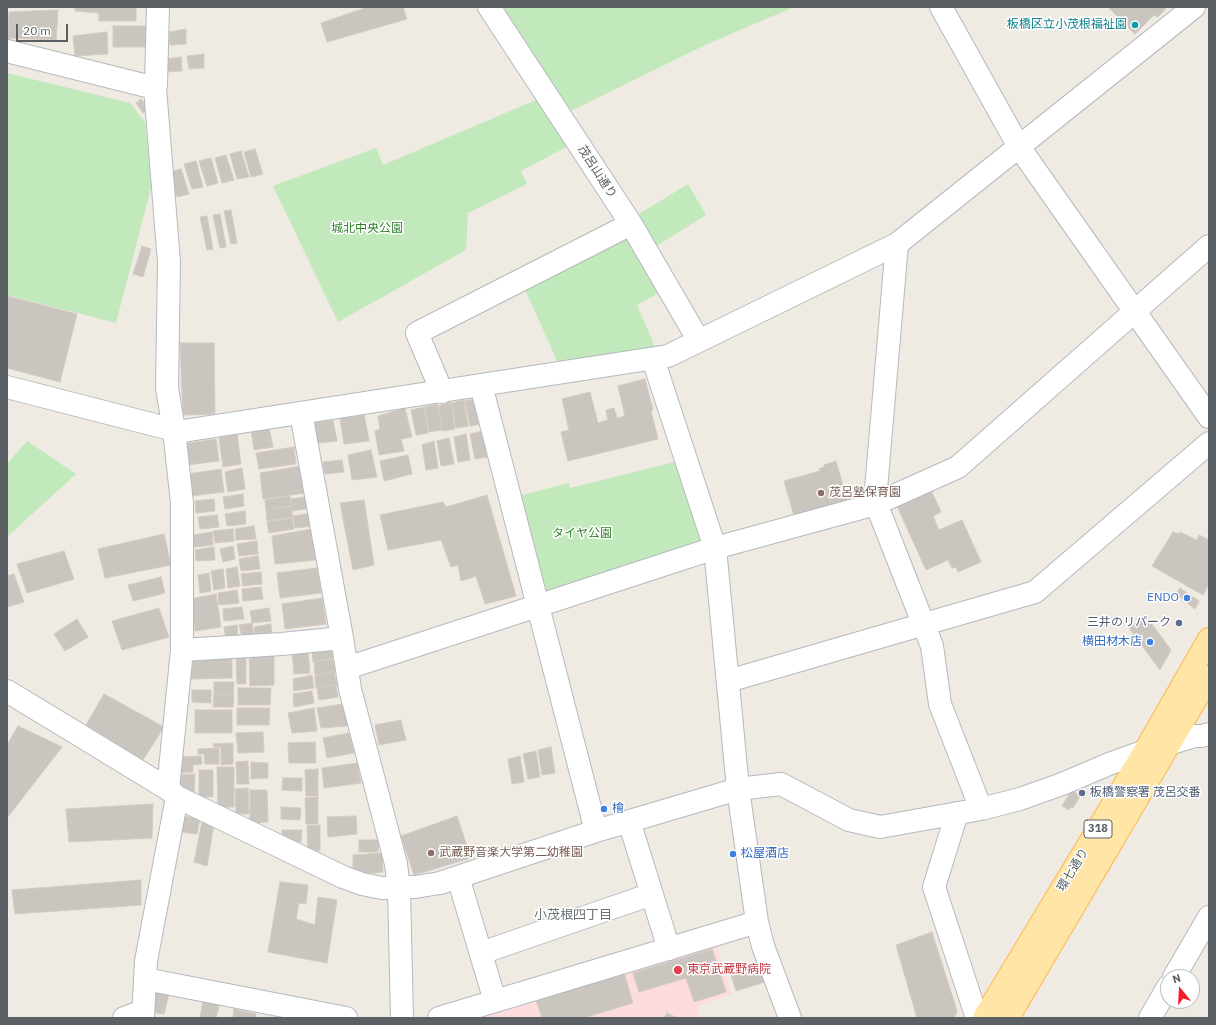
<!DOCTYPE html>
<meta charset="utf-8">
<style>
body{margin:0}
#map{position:relative;width:1216px;height:1025px;overflow:hidden;background:#efeae2;font-family:"IBM Plex Sans",sans-serif}
canvas{display:block}
.frame{position:absolute;inset:0;border:8px solid #5a6064;pointer-events:none}
.north{position:absolute;left:1160px;top:969px;width:40px;height:40px;box-sizing:border-box;background:#fff;border:1px solid #bdbfc1;border-radius:50%;rotate:342deg;font-size:11px;font-weight:700;line-height:16px;text-align:center;color:#5a6064}
.north::after{content:'';display:block;margin:auto;width:14px;height:18px;background:#f81e28;clip-path:polygon(50% 0,100% 100%,50% 72%,0 100%)}
.scale{position:absolute;left:16px;top:24px;width:52px;height:18px;box-sizing:border-box;border:2px solid #5a6064;border-top:0;padding-left:5px;font-size:12px;line-height:14px;white-space:nowrap;color:#5a6064;-webkit-text-stroke:3px #fff;paint-order:stroke}
</style>
<div id="map">
<canvas width="1216" height="1025"></canvas>
<div class="frame"></div>
<div class="north">N</div>
<div class="scale">20 m</div>
</div>
<script>
const context = document.querySelector('canvas').getContext('2d');
context.lineJoin = 'round';
function paint(path, color) {
  context.fillStyle = color;
  context.fill(path, 'evenodd');
}
function shape(rows) {
  const path = new Path2D();
  for (const r of rows) {
    path.moveTo(r[0], r[1]);
    for (let i = 2; i < r.length; i += 2) path.lineTo(r[i], r[i + 1]);
  }
  return path;
}
function trace(path, color, width, dash) {
  context.strokeStyle = color;
  context.lineWidth = width;
  context.lineCap = dash ? 'butt' : 'round';
  context.setLineDash(dash || []);
  context.stroke(path);
}
function drawText(font, color, halo, rows, align = 'center') {
  context.font = font + ' "IBM Plex Sans","Noto Sans JP",sans-serif';
  context.lineWidth = 3;
  context.setLineDash([]);
  context.textBaseline = 'middle';
  context.strokeStyle = halo;
  context.fillStyle = color;
  for (const [text, x, y, turn = 0] of rows) {
    context.save();
    context.translate(x, y);
    context.rotate((+turn || 0) * Math.PI / 180);
    context.textAlign = isNaN(turn) ? turn : align;
    if (halo) context.strokeText(text, 0, 0);
    context.fillText(text, 0, 0);
    context.restore();
  }
}
const medical = shape([
 [716,945,732,994,697,1006,700,1018,472,1018]
]);
const green = shape([
 [500,7,794,7,705,45,569,112],
 [7,73,130,103,145,122,152,184,116,323,7,295],
 [536,100,568,146,521,171,527,184,468,213,466,250,338,322,273,186,376,148,383,165],
 [688,184,706,215,655,247,636,216],
 [618,237,630,239,660,292,637,305,656,349,559,365,524,287],
 [27,441,76,474,7,537,7,464],
 [678,461,703,538,699,547,553,594,542,588,518,496,569,483,570,488]
]);
const building = shape([
 [75,7,136,7,136,21,99,21,99,13,75,11,75,7],
 [368,7,403,7,407,19,327,42,321,23,368,7],
 [1108,7,1167,7,1158,17,1154,15,1135,34,1108,7],
 [58,10,56,40,8,38,9,12,58,10],
 [113,26,151,26,151,47,113,47,113,26],
 [186,29,186,44,170,45,169,32,186,29],
 [107,32,108,54,75,56,73,36,107,32],
 [204,54,204,68,189,69,187,56,204,54],
 [181,57,182,71,166,72,165,59,181,57],
 [141,99,149,109,143,113,136,103,141,99],
 [255,149,263,174,251,177,244,152,255,149],
 [241,151,249,177,237,179,230,154,241,151],
 [226,155,234,180,222,183,215,158,226,155],
 [211,158,218,183,207,186,199,161,211,158],
 [196,161,203,187,192,189,184,164,196,161],
 [181,169,189,194,177,197,169,172,181,169],
 [231,210,237,243,231,244,224,211,231,210],
 [220,214,226,247,220,248,213,215,220,214],
 [207,216,213,249,207,250,200,217,207,216],
 [142,246,151,249,143,277,133,274,142,246],
 [7,296,77,314,60,382,7,368,7,296],
 [180,343,214,343,215,414,183,415,180,343],
 [645,379,653,410,651,411,658,439,568,461,561,432,569,430,562,399,590,392,598,423,608,420,606,410,614,408,617,418,625,416,618,386,645,379],
 [478,398,482,424,470,426,465,401,478,398],
 [464,400,468,426,456,428,452,403,464,400],
 [451,402,455,429,443,431,438,406,451,402],
 [437,404,442,430,429,432,425,407,437,404],
 [424,407,428,433,416,435,411,410,424,407],
 [405,408,412,437,401,439,404,451,379,455,375,431,380,429,378,416,405,408],
 [364,414,369,441,344,444,340,418,364,414],
 [333,420,337,441,318,443,315,423,333,420],
 [269,427,273,447,254,450,251,430,269,427],
 [483,431,487,457,475,459,470,434,483,431],
 [237,434,241,464,223,467,219,438,237,434],
 [466,434,470,460,458,462,454,437,466,434],
 [449,438,454,464,441,466,437,441,449,438],
 [216,439,219,461,186,465,183,444,216,439],
 [434,441,438,468,426,470,422,445,434,441],
 [294,447,296,464,259,469,256,453,294,447],
 [371,450,377,477,352,480,348,455,371,450],
 [408,455,412,474,384,481,380,461,408,455],
 [342,460,344,472,325,474,323,462,342,460],
 [836,461,848,503,795,519,784,481,820,471,819,469,824,467,824,465,836,461],
 [301,466,305,493,263,499,260,473,301,466],
 [242,468,245,489,228,492,225,472,242,468],
 [221,469,224,492,191,496,188,474,221,469],
 [931,490,941,512,933,516,939,530,962,520,981,562,958,572,956,567,952,568,948,560,926,570,897,506,931,490],
 [243,494,244,506,225,509,223,497,243,494],
 [487,495,516,596,485,604,476,576,461,581,458,565,451,567,441,540,388,550,380,515,443,502,446,507,487,495],
 [290,496,291,506,266,510,265,500,290,496],
 [310,496,312,508,292,511,291,499,310,496],
 [214,499,215,511,196,513,195,501,214,499],
 [364,500,374,565,353,570,340,503,364,500],
 [291,507,293,517,267,521,266,510,291,507],
 [245,511,246,524,227,526,225,514,245,511],
 [312,513,314,526,295,528,293,516,312,513],
 [217,515,219,527,200,529,198,517,217,515],
 [292,518,294,529,269,533,267,522,292,518],
 [254,526,256,539,236,540,235,529,254,526],
 [233,529,234,541,215,543,213,531,233,529],
 [312,529,316,560,275,564,272,536,312,529],
 [212,532,213,545,194,547,193,535,212,532],
 [1173,532,1179,534,1180,532,1197,540,1199,535,1209,540,1208,548,1209,548,1209,584,1203,595,1152,566,1173,532],
 [164,534,171,565,105,578,98,549,164,534],
 [257,541,258,554,239,556,237,544,257,541],
 [233,546,235,559,223,562,220,549,233,546],
 [214,547,215,560,196,561,195,550,214,547],
 [64,551,74,579,27,593,17,564,64,551],
 [258,556,260,569,241,571,239,559,258,556],
 [237,567,240,586,228,588,226,569,237,567],
 [317,568,321,593,280,598,277,573,317,568],
 [223,569,225,588,214,590,211,571,223,569],
 [261,572,262,584,243,586,241,574,261,572],
 [209,573,211,591,200,593,198,575,209,573],
 [14,574,24,602,7,607,7,576,14,574],
 [161,577,165,593,133,601,128,585,161,577],
 [261,587,263,599,243,601,242,589,261,587],
 [1180,588,1199,601,1195,609,1176,594,1180,588],
 [237,590,239,603,219,605,218,593,237,590],
 [216,594,221,627,195,631,191,599,216,594],
 [322,598,326,624,285,629,282,604,322,598],
 [242,607,244,619,224,621,223,609,242,607],
 [159,608,169,637,122,650,112,621,159,608],
 [269,608,271,621,252,623,250,611,269,608],
 [1146,616,1171,650,1160,670,1129,628,1146,616],
 [77,619,88,637,65,651,54,634,77,619],
 [252,623,254,636,242,638,239,625,252,623],
 [271,624,272,637,256,639,254,627,271,624],
 [237,625,238,638,226,640,224,627,237,625],
 [331,646,333,658,313,662,312,649,331,646],
 [292,651,308,651,310,673,294,674,292,651],
 [249,653,274,653,274,685,250,686,249,653],
 [236,654,246,654,246,684,237,684,236,654],
 [190,656,232,656,232,678,189,679,190,656],
 [333,659,335,671,315,675,314,662,333,659],
 [334,672,337,685,316,688,315,676,334,672],
 [312,675,314,688,294,691,293,679,312,675],
 [214,682,234,682,233,695,214,694,214,682],
 [336,685,338,697,319,700,317,688,336,685],
 [238,688,271,688,270,705,238,705,238,688],
 [192,690,211,690,211,703,192,702,192,690],
 [312,691,314,703,294,707,293,694,312,691],
 [104,694,164,727,143,760,86,725,104,694],
 [214,694,234,695,233,707,213,707,214,694],
 [343,704,347,726,321,728,317,708,343,704],
 [237,708,270,708,269,725,237,725,237,708],
 [314,708,317,731,292,733,288,713,314,708],
 [195,710,232,710,232,733,195,733,195,710],
 [401,720,406,740,379,745,375,725,401,720],
 [18,726,62,747,7,818,7,745,18,726],
 [263,732,264,752,238,753,236,733,263,732],
 [349,733,354,753,327,758,323,738,349,733],
 [315,742,316,763,289,763,288,743,315,742],
 [233,743,233,764,221,765,221,747,214,747,213,744,233,743],
 [551,747,555,773,542,775,538,750,551,747],
 [219,748,219,764,205,764,204,754,198,754,198,749,219,748],
 [536,751,540,777,528,779,523,754,536,751],
 [201,756,202,764,193,765,193,772,179,773,179,757,201,756],
 [520,756,524,782,512,784,508,759,520,756],
 [248,761,249,784,237,784,236,762,248,761],
 [251,762,268,763,268,778,251,779,251,762],
 [357,763,361,783,324,788,322,768,357,763],
 [217,767,234,767,234,807,218,807,217,767],
 [318,769,318,796,306,796,305,770,318,769],
 [199,770,213,770,213,797,199,797,199,770],
 [195,774,194,792,186,794,176,787,177,775,195,774],
 [283,778,302,778,302,791,282,790,283,778],
 [248,788,249,814,236,814,235,789,248,788],
 [1081,788,1087,792,1084,798,1080,796,1073,808,1070,807,1069,810,1062,806,1071,791,1078,794,1081,788],
 [250,790,267,790,268,822,250,823,250,790],
 [318,797,318,824,306,824,305,798,318,797],
 [153,804,152,838,69,842,66,809,153,804],
 [281,807,301,808,300,820,281,819,281,807],
 [183,816,200,819,197,834,180,832,183,816],
 [356,816,357,834,328,837,327,817,356,816],
 [457,816,471,858,414,875,401,836,457,816],
 [202,822,214,824,207,866,194,862,202,822],
 [320,825,320,851,308,851,307,826,320,825],
 [282,830,302,830,301,842,282,842,282,830],
 [359,840,379,840,378,852,359,852,359,840],
 [382,853,383,872,353,875,353,855,382,853],
 [141,880,141,905,15,914,12,890,141,880],
 [280,882,308,885,306,904,299,903,296,919,315,925,318,897,337,900,327,963,268,952,280,882],
 [932,932,957,1011,954,1018,917,1018,896,945,932,932],
 [712,949,726,992,694,1002,686,978,639,992,633,973,712,949],
 [764,960,771,980,736,991,730,971,764,960],
 [624,973,633,1003,583,1018,542,1018,536,1000,624,973],
 [152,992,169,994,164,1014,149,1012,152,992],
 [203,1001,220,1003,216,1018,200,1018,203,1001],
 [234,1009,256,1014,256,1018,233,1018,234,1009],
 [667,1013,677,1018,664,1018,667,1013]
]);
const minor = shape([
 [158,7,156,85,155,88,169,262,167,388,174,430,182,503,182,650,168,789],
 [489,7,631,224,699,341],
 [941,7,1019,147,1209,417],
 [7,51,155,88],
 [897,244,876,489,877,502,879,511,932,646,940,704,981,809],
 [653,359,715,548,738,789,757,922,763,946,790,1018],
 [481,385,596,831],
 [7,387,174,430,183,431,668,356,897,244,1194,7],
 [442,392,417,333,631,224],
 [301,413,342,638,350,689,396,864,399,889,402,1018],
 [182,650,282,644,342,638],
 [347,668,715,548,865,507,889,498,958,467,1209,246],
 [728,681,1035,592,1209,443],
 [7,691,168,789,177,797,343,877,362,884,382,888,415,887,440,883,596,831,738,789,781,784,849,820,880,827,981,809,1020,799,1062,784,1109,764,1145,751,1195,736,1202,736,1209,734],
 [957,813,934,887,977,1018],
 [629,821,669,949],
 [458,877,495,1001],
 [481,953,652,894],
 [1174,977,1209,917],
 [145,979,346,1018],
 [124,1018,143,1011],
 [143,1018,146,961,177,797],
 [439,1018,757,922],
 [1150,1018,1168,987]
]);
const major = shape([
 [984,1018,1145,751,1209,639],
 [1008,1018,1209,677]
]);
const markers = [
 [1135,25,4,"#0f9aa8"],
 [821,493,4,"#8d6e63"],
 [1187,598,4,"#3f7fe0"],
 [1179,623,4,"#5c6f8a"],
 [1150,642,4,"#3f7fe0"],
 [1082,793,4,"#5c6f8a"],
 [604,809,4,"#3f7fe0"],
 [431,853,4,"#8d6e63"],
 [733,854,4,"#3f7fe0"],
 [678,970,5,"#e0444e"]
];
const shields = [
 [1098,829,28]
];
const shieldNames = [
 ["318",1098,829]
];
const cultureNames = [
 ["板橋区立小茂根福祉園",1127,25]
];
const streetNames = [
 ["茂呂山通り",597,172,57],
 ["環七通り",1073,870,-59]
];
const parkNames = [
 ["城北中央公園",367,229],
 ["タイヤ公園",582,534]
];
const educationNames = [
 ["茂呂塾保育園",829,493],
 ["武蔵野音楽大学第二幼稚園",439,853]
];
const shopNames = [
 ["ENDO",1179,598],
 ["横田材木店",1142,642],
 ["檜",612,809,"left"],
 ["松屋酒店",741,854,"left"]
];
const serviceNames = [
 ["三井のリパーク",1171,623],
 ["板橋警察署 茂呂交番",1090,793,"left"]
];
const healthNames = [
 ["東京武蔵野病院",687,970]
];
const neighbourhoodNames = [
 ["小茂根四丁目",573,915]
];
paint(medical, '#fddcdd');
paint(green, '#c1e9bc');
paint(building, '#cac5bf');
trace(building, '#d4cbc0', 1);
trace(minor, '#b5b9be', 24);
trace(major, '#feb64c', 24);
trace(minor, '#fff', 22);
trace(major, '#ffe6a6', 22);
for (const [x, y, r, color] of markers) {
  const dot = new Path2D();
  dot.arc(x, y, r, 0, 2 * Math.PI);
  context.fillStyle = color;
  context.fill(dot);
  trace(dot, '#fff', 1.5);
}
for (const [x, y, w] of shields) {
  const box = new Path2D();
  box.roundRect(x - w / 2, y - 9, w, 18, 3);
  context.fillStyle = '#fff';
  context.fill(box);
  trace(box, '#5a6064', 1);
}
drawText('bold 11px', '#5a6064', null, shieldNames);
drawText('12px', '#0d838f', '#fff', cultureNames, 'right');
drawText('12px', '#5a6064', '#fff', streetNames);
drawText('12px', '#32822c', '#fff', parkNames);
drawText('12px', '#785e54', '#fff', educationNames, 'left');
drawText('12px', '#366cbe', '#fff', shopNames, 'right');
drawText('12px', '#4e5e75', '#fff', serviceNames, 'right');
drawText('12px', '#be3a42', '#fff', healthNames, 'left');
drawText('13px', '#6b7276', '#fff', neighbourhoodNames);
</script>
